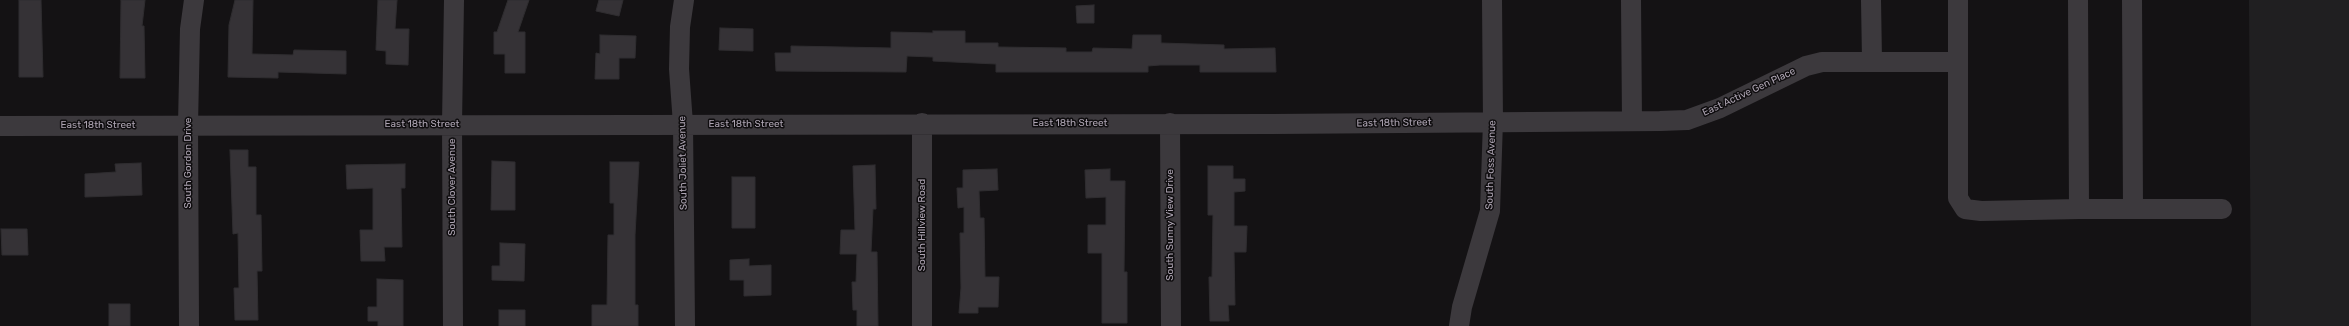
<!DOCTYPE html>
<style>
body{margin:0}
canvas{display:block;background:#141214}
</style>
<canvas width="2349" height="326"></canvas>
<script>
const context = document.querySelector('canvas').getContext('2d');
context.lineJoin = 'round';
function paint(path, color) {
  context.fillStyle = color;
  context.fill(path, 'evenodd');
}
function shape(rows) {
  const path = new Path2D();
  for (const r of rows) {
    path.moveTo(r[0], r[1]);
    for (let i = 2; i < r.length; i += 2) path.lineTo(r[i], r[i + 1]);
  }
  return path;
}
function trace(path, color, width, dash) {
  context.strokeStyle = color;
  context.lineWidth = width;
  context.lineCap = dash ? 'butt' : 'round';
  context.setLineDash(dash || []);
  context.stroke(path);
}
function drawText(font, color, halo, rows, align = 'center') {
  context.font = font + ' Rubik,sans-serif';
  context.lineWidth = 3;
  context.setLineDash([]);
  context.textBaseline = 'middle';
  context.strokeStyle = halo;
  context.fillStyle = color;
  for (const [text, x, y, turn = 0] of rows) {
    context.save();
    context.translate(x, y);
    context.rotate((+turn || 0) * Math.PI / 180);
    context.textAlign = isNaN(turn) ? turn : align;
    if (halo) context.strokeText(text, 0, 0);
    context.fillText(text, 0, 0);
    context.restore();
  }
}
const built = shape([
 [2249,0,2349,0,2349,326,2251,326]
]);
const building = shape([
 [19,0,41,0,43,77,19,77,19,0],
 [121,0,145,0,142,26,144,26,145,78,120,78,121,0],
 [235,0,253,0,252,54,293,55,294,50,346,51,346,74,278,72,278,78,228,77,229,25,235,0],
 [378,0,397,0,395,29,409,29,408,65,386,64,386,51,376,50,378,0],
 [508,0,529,0,518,32,525,32,525,73,505,73,505,54,494,54,494,32,497,32,508,0],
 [599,0,623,0,619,16,596,11,599,0],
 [1094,5,1094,23,1077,23,1076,6,1094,5],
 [720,28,753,29,753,51,719,50,720,28],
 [933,31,965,31,965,43,998,43,998,47,1066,48,1066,52,1092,52,1093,48,1132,49,1133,35,1161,35,1161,43,1224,45,1224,49,1275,48,1276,72,1200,72,1200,65,1160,65,1148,66,1148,72,996,72,996,64,933,61,933,57,907,56,906,72,776,71,775,53,791,53,791,46,891,48,891,32,933,33,933,31],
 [600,35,636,36,635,58,619,58,619,79,595,79,596,53,600,54,600,35],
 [230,150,248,150,248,167,256,167,256,215,261,215,262,271,257,271,258,320,235,320,234,288,239,288,238,233,233,234,230,150],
 [492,161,515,162,515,210,491,210,492,161],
 [610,162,639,162,635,235,635,305,638,305,638,326,592,326,592,305,607,305,608,235,614,235,614,203,610,203,610,162],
 [141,163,142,195,85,197,85,174,116,172,115,164,141,163],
 [405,164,405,188,401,188,402,247,384,247,385,261,361,261,360,230,373,230,373,188,347,189,346,165,405,164],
 [875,165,876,209,873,209,871,252,877,252,878,326,857,326,857,310,853,310,852,282,856,282,857,254,840,254,841,230,855,230,853,166,875,165],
 [1208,166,1233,166,1233,179,1245,179,1245,191,1234,192,1234,226,1247,226,1246,252,1234,252,1235,305,1228,305,1229,321,1210,321,1209,277,1212,277,1213,215,1208,215,1208,166],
 [997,169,998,190,979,191,980,218,984,218,985,277,999,277,998,307,978,307,978,313,959,313,961,288,960,233,964,233,964,207,958,208,957,188,963,188,963,170,997,169],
 [1110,169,1110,181,1125,181,1124,272,1127,272,1127,323,1102,323,1102,253,1088,253,1088,225,1106,225,1106,197,1086,198,1085,170,1110,169],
 [732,177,755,177,755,228,732,228,732,177],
 [1,229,27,229,28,255,2,255,1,229],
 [500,243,525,244,524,281,492,280,492,266,500,266,500,243],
 [749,259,749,266,771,265,771,295,744,296,744,280,730,280,730,260,749,259],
 [377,279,403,280,403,326,378,326,378,321,368,321,368,307,377,307,377,279],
 [109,304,130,304,130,326,109,326,109,304],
 [499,310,525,310,525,326,499,326,499,310]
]);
const minor = shape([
 [684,0,680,27,679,69,683,124,685,326],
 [1631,0,1632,121],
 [1871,0,1872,60],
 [1958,0,1958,198,1965,209,1981,211,2079,209,2078,0],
 [2132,0,2133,209],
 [922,123,922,326],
 [1170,123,1171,326],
 [0,126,1273,124,1660,121,1687,120,1720,108,1806,66,1822,62,1958,62],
 [2079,209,2222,209],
 [189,326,188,125,190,29,194,0],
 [453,326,452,124,454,0],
 [1459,326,1462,307,1490,211,1493,121,1492,0]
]);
const streetNames = [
 ["East Active Gen Place",1749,92,-25],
 ["East 18th Street",1070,123],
 ["East 18th Street",1394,123,-1],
 ["East 18th Street",422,124],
 ["East 18th Street",746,124],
 ["East 18th Street",98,125],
 ["South Gordon Drive",188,163,-90],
 ["South Joliet Avenue",683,163,-91],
 ["South Foss Avenue",1491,165,-88],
 ["South Clover Avenue",452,187,-90],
 ["South Hillview Road",922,225,-90],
 ["South Sunny View Drive",1170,225,-90]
];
paint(built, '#201f21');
paint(building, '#353236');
trace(building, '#2f2d30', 1);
trace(minor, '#3c393d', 20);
drawText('10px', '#aea5b3', '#0f0d0f', streetNames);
</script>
